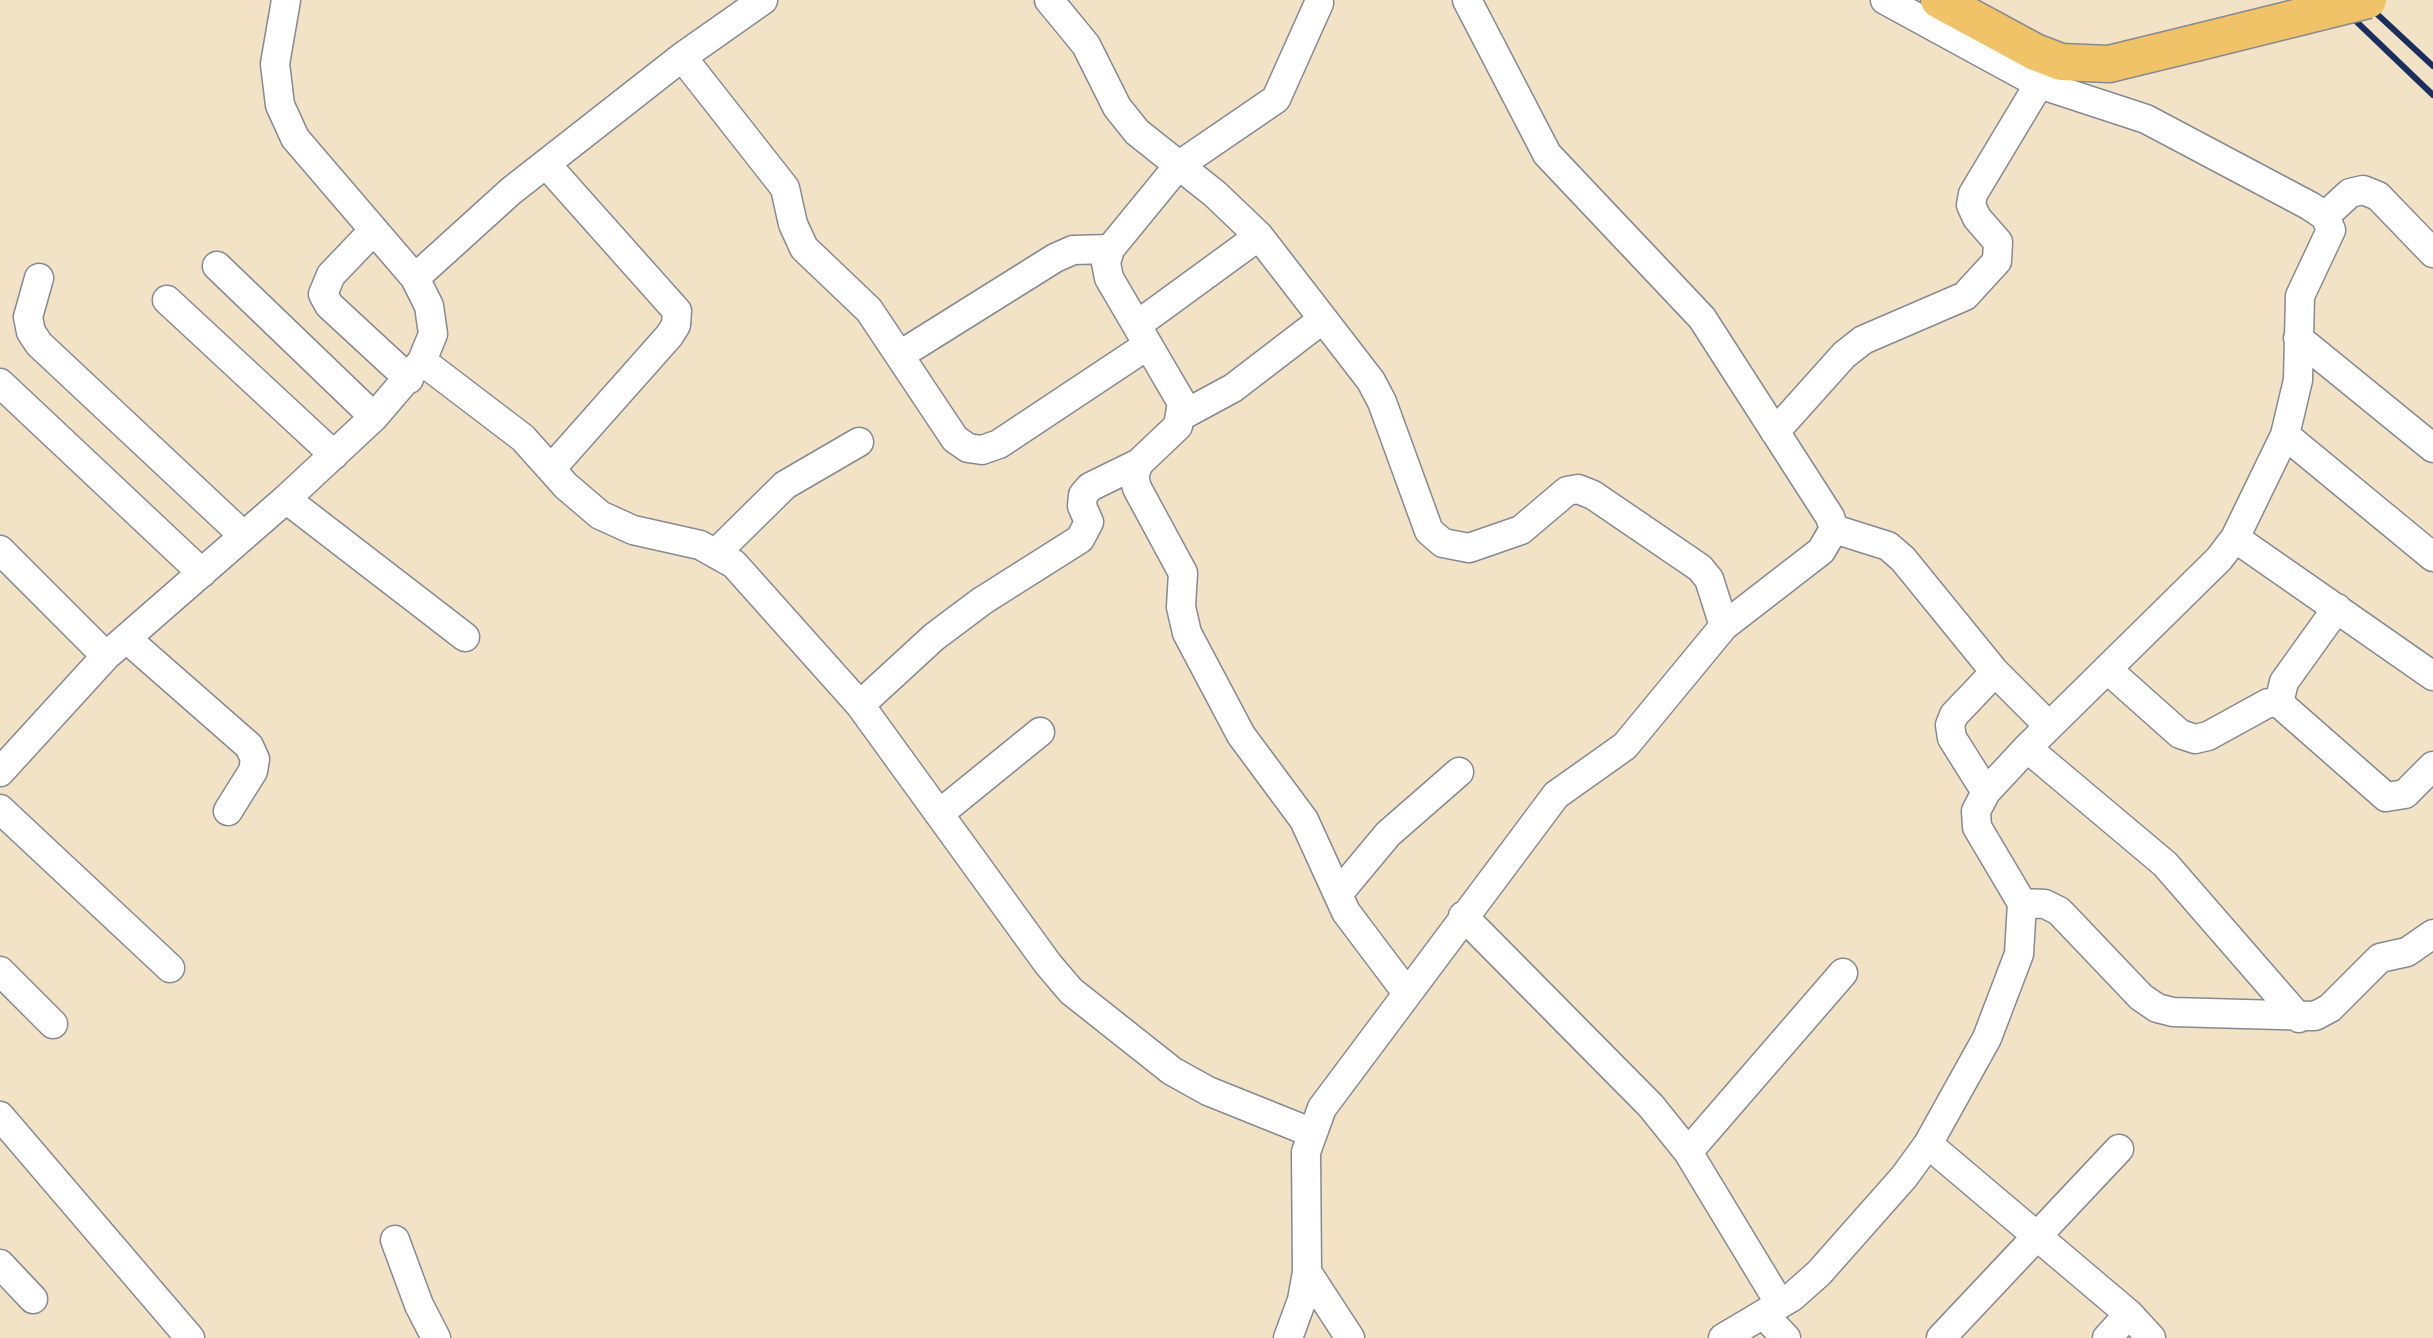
<!DOCTYPE html>
<style>
body{margin:0}
canvas{display:block;background:#f2e3c7}
</style>
<canvas width="2433" height="1338"></canvas>
<script>
const context = document.querySelector('canvas').getContext('2d');
context.lineJoin = 'round';
function shape(rows) {
  const path = new Path2D();
  for (const r of rows) {
    path.moveTo(r[0], r[1]);
    for (let i = 2; i < r.length; i += 2) path.lineTo(r[i], r[i + 1]);
  }
  return path;
}
function trace(path, color, width, dash) {
  context.strokeStyle = color;
  context.lineWidth = width;
  context.lineCap = dash ? 'butt' : 'round';
  context.setLineDash(dash || []);
  context.stroke(path);
}
const minor = shape([
 [1049,0,1086,45,1117,107,1137,132,1215,194,1259,236,1371,381,1382,402,1429,531,1443,543,1469,548,1521,530,1567,491,1578,489,1593,495,1700,568,1709,579,1724,626],
 [1319,3,1276,99,1178,166,1110,249,1106,263,1109,278,1182,403,1178,426,1139,463,1134,476,1137,488,1183,573,1181,607,1187,633,1241,735,1304,820,1346,912,1407,993],
 [682,57,785,188,793,224,804,248,869,310,955,439,968,448,982,450,999,444,1148,345],
 [546,164,677,311,676,325,669,336,551,469],
 [2325,216,2350,193,2363,190,2378,196,2433,253],
 [374,230,331,275,323,294,329,305,409,379],
 [217,266,374,417],
 [39,278,28,317,31,332,39,344,244,536],
 [415,278,511,191,682,57,763,0],
 [167,300,334,455],
 [1137,325,1259,236],
 [2298,338,2433,448],
 [900,355,1055,258,1073,250,1110,249],
 [422,361,523,438,566,486,600,515,633,530,700,545,734,564,860,705,1048,964,1071,991,1172,1071,1208,1091,1310,1132],
 [0,383,202,573],
 [1183,415,1233,388,1323,319],
 [1775,432,1844,355,1863,340,1965,296,1997,261,1998,242,1977,218,1971,205,1973,194,2039,84],
 [2285,435,2433,557],
 [286,499,465,637],
 [1834,529,1888,546,1903,559,1995,672,2049,726],
 [2235,538,2433,676],
 [0,550,106,656],
 [717,552,785,485,859,442],
 [127,639,249,746,255,759,253,771,228,811],
 [2107,669,2180,734,2195,739,2208,736,2268,703,2279,703,2386,797,2405,794,2433,766],
 [2279,703,2284,682,2337,608],
 [860,705,934,637,982,601,1080,539,1089,522,1082,506,1083,495,1090,487,1139,463],
 [2027,748,2165,864,2299,1018],
 [0,772,106,656,286,499,374,417,422,361,433,334,429,306,415,278,295,138,280,105,275,64,286,0],
 [1986,792,1952,738,1950,725,1954,715,1995,672],
 [0,809,170,968],
 [939,814,1040,732],
 [1338,894,1388,834,1459,772],
 [2022,903,2045,904,2059,911,2141,997,2157,1008,2173,1012,2315,1016,2330,1008,2380,958,2407,952,2433,934],
 [1463,916,1651,1106,1688,1152,1780,1304],
 [0,971,53,1024],
 [0,1116,190,1338],
 [1928,1144,2129,1314,2151,1338],
 [1688,1152,1843,973],
 [395,1240,419,1305,436,1338],
 [0,1264,33,1299],
 [1307,1272,1350,1338],
 [1764,1315,1786,1338],
 [1288,1338,1302,1300,1307,1272,1306,1152,1322,1108,1556,795,1625,746,1724,626,1821,551,1834,529,1830,517,1702,318,1547,154,1467,0],
 [1723,1338,1792,1297,1819,1273,1904,1177,1928,1144,1987,1038,2019,954,2022,903,1977,827,1976,811,1986,792,2027,748,2219,559,2235,538,2285,435,2298,380,2300,296,2331,230,2325,216,2310,206,2146,119,2039,84,1885,0],
 [1941,1338,2119,1149],
 [2107,1338,2129,1314]
]);
const major = shape([
 [1939,0,2035,52,2061,62,2109,64,2195,43]
]);
const rail = shape([
 [2334,0,2433,95],
 [2362,0,2433,66]
]);
const majorBridge = shape([
 [2195,43,2368,0]
]);
trace(minor, '#868992', 31);
trace(major, '#868992', 39);
trace(minor, '#fff', 28);
trace(major, '#f1c369', 36);
trace(rail, '#1b2f5e', 6);
trace(majorBridge, '#868992', 39, []);
trace(majorBridge, '#f1c369', 36);
</script>
